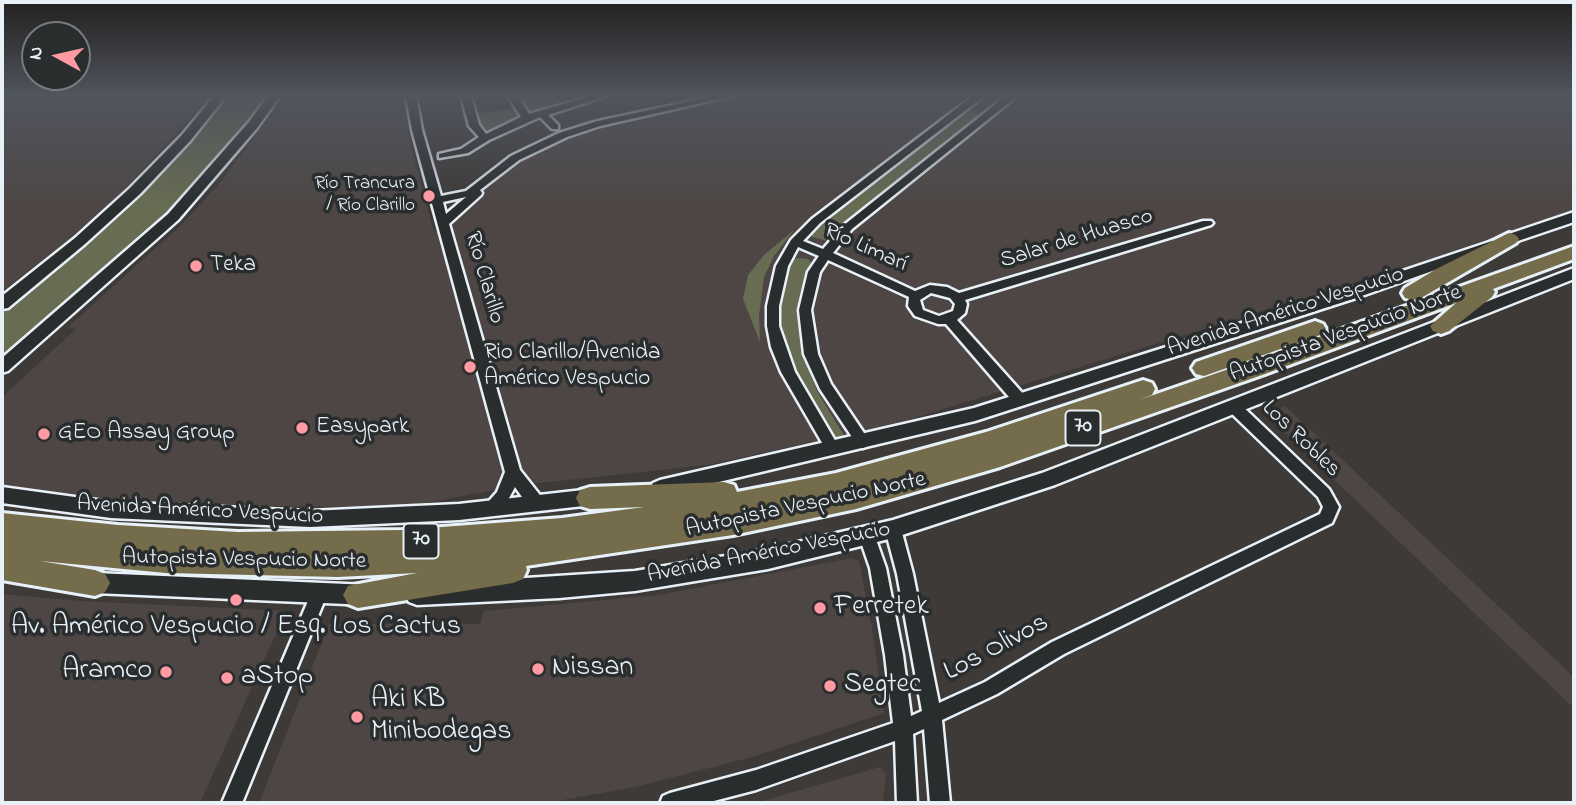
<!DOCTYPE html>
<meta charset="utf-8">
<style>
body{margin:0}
#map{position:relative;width:1576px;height:805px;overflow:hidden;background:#3d3a38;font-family:"Indie Flower",sans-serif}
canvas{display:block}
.frame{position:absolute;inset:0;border:4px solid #e8f1f8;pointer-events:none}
.north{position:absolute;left:21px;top:21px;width:70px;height:70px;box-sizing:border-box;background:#2a2d2e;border:2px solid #767b7f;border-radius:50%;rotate:278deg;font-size:19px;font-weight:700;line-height:28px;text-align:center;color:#e8f1f8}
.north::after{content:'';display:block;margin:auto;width:24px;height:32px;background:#ff9aa2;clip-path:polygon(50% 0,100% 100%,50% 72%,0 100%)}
</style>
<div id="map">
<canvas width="1576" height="805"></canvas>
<div class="frame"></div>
<div class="north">N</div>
</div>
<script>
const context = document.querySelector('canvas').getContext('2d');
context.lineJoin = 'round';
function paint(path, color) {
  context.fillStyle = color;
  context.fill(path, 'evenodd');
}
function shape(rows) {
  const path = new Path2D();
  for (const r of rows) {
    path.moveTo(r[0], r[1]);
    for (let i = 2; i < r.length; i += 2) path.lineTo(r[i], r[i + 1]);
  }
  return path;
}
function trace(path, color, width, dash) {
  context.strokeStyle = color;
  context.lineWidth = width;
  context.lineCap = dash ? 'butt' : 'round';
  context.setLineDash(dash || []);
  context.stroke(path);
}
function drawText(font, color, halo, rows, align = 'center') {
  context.font = font + ' "Indie Flower",sans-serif';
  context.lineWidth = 7;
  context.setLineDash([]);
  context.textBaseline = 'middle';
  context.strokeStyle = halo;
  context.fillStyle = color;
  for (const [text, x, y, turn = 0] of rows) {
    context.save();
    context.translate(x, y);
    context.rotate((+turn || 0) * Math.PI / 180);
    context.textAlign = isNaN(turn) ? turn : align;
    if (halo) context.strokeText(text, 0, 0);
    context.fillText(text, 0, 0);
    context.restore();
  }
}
const built = shape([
 [2,96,209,96,126,188,86,226,2,291],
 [286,96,407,96,408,136,434,232,484,190,501,171,523,158,536,142,585,120,621,118,672,108,688,100,708,96,1574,96,1574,210,1429,260,885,427,707,465,522,485,420,504,362,507,144,504,78,498,2,486,2,397,76,329,68,327,179,227,220,183],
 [1285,406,1574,677,1574,708,1265,414],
 [852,558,859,561,872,628,884,713,752,757,635,787,546,803,259,803,329,624,480,624,484,611,659,595],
 [2,594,81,601,286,611,200,803,2,803],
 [880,767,886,773,883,803,755,803]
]);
const green = shape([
 [224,96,267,96,254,115,174,211,2,359,2,311,124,208,212,113],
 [517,96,599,96,567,102,488,133,482,133,473,114,510,109,518,104],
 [970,110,977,112,979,119,843,225,828,241,812,237,812,231,853,198,965,112],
 [794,230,774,256,764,277,759,316,760,342,743,299,748,275,764,255],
 [797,258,808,259,811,263,800,294,798,320,803,354,817,391,846,439,835,442,790,366,775,317,788,261]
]);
const minor = shape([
 [406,96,416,96,422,130,441,196,466,191,511,156,559,133,598,121,715,96,732,96,600,126,567,137,519,160,480,190,482,193,481,195,449,224,520,470,547,504,544,508,539,510,534,508,522,497,515,487,508,500,496,514,490,515,484,514,482,509,497,492,505,472,412,130,406,96],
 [466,197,446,214,443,202,466,197],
 [461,96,471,96,479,125,486,134,521,117,508,96,518,96,529,114,592,96,606,96,548,115,558,125,558,129,552,129,540,117,489,140,468,153,439,158,439,154,461,149,479,137,469,126,461,96],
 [973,96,984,96,820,223,803,241,823,249,844,225,1006,96,1017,96,852,229,833,253,915,291,930,285,947,287,959,293,1203,221,1211,221,1213,223,1211,225,965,300,967,304,965,313,957,320,1025,396,1027,400,1020,405,1015,404,946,324,938,324,915,316,908,306,909,297,828,260,820,272,811,310,818,354,831,384,870,442,868,446,863,448,858,446,820,389,804,354,799,310,808,272,819,256,798,247,788,266,779,306,779,326,795,372,840,449,838,453,828,453,781,372,771,347,767,326,767,306,776,266,791,240,812,219,973,96],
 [931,293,950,298,955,304,953,311,939,316,923,310,920,300,931,293],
 [1234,402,1239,403,1329,489,1339,507,1332,523,1064,654,997,694,942,720,950,803,930,803,924,729,913,734,917,803,897,803,895,741,756,790,706,803,660,803,663,796,670,793,756,770,893,723,885,655,870,568,859,536,861,531,867,529,873,531,886,568,903,655,911,716,922,711,897,574,885,529,887,524,893,522,899,524,901,529,913,574,939,703,985,682,1052,642,1320,514,1323,507,1318,497,1229,411,1227,407,1229,403,1234,402],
 [319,587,325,589,327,594,242,803,222,803,311,594,313,589,319,587]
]);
const tertiary = shape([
 [214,96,226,96,190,141,140,194,85,244,8,308,2,309,2,296,75,238,130,188,182,135,214,96],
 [268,96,280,96,257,128,178,220,8,371,2,373,2,358,168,214,249,122,268,96],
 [1492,241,1499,245,1497,248,1359,297,975,421,660,496,653,493,650,488,653,483,660,480,974,408,1349,289,1492,241],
 [2,487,111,502,310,511,459,504,601,488,608,491,611,496,608,501,601,504,459,520,310,527,111,518,2,503,2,487]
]);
const secondary = shape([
 [1574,212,1574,222,1509,244,1501,239,1503,236,1574,212],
 [1574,268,1574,279,1055,485,893,538,768,569,635,591,559,598,417,605,409,602,405,595,409,588,417,585,635,571,768,549,893,520,1042,473,1574,268],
 [95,573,369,585,377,588,381,595,377,602,369,605,95,593,87,590,83,583,87,576,95,573]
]);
const motorway = shape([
 [1509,233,1516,235,1519,239,1516,243,1421,298,1413,300,1405,298,1402,293,1405,288,1438,268,1509,233],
 [1574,246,1574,259,1493,289,1495,292,1492,297,1449,331,1441,334,1433,331,1430,326,1456,303,1265,374,1000,467,856,509,733,535,526,566,527,570,523,579,513,583,358,608,348,604,343,595,348,586,417,573,338,577,166,573,40,561,95,570,105,574,110,583,105,592,95,596,2,580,2,513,118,525,238,532,402,530,562,518,644,507,590,509,580,506,576,498,580,490,590,487,724,482,734,485,737,492,836,473,986,432,1143,380,1152,383,1155,389,1152,395,1139,400,1249,362,1574,246],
 [1315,321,1323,324,1326,329,1323,334,1204,376,1196,374,1192,368,1196,362,1315,321]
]);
const markers = [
 [429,196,7,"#ff9aa2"],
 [196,266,7,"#ff9aa2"],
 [470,367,7,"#ff9aa2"],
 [302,428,7,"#ff9aa2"],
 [44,434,7,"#ff9aa2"],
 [236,600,7,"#ff9aa2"],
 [820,608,7,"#ff9aa2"],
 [538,669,7,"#ff9aa2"],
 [166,672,7,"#ff9aa2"],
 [227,678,7,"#ff9aa2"],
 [830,686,7,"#ff9aa2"],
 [357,717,7,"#ff9aa2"]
];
const farPoinames = [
 ["Río Trancura",415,185],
 ["/ Río Clarillo",415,207]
];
const shields = [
 [1083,428,35],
 [421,541,35]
];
const shieldNames = [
 ["70",1083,428],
 ["70",421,541]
];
const streetNames = [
 ["Salar de Huasco",1077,240,-17],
 ["Río Limarí",865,249,24],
 ["Río Clarillo",483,278,74],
 ["Avenida Américo Vespucio",1286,313,-18],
 ["Autopista Vespucio Norte",1346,335,-20],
 ["Los Robles",1300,440,44],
 ["Autopista Vespucio Norte",806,506,-12],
 ["Avenida Américo Vespucio",200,512,3],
 ["Avenida Américo Vespucio",769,554,-11],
 ["Autopista Vespucio Norte",244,561,1]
];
const poiNames = [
 ["Teka",210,266],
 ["Rio Clarillo/Avenida",484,354],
 ["Américo Vespucio",484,380],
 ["Easypark",316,428],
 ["GEO Assay Group",58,434]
];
const nearPoinames = [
 ["Ferretek",834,608],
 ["Av. Américo Vespucio / Esq. Los Cactus",236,628,"center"],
 ["Nissan",552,669],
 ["Aramco",152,672,"right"],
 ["aStop",241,678],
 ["Segtec",844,686],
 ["Aki KB",371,701],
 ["Minibodegas",371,733]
];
const nearStreetnames = [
 ["Los Olivos",997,649,-28]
];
paint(built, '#4d4644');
paint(green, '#676c52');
trace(minor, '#e8f1f8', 5);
trace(tertiary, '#e8f1f8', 5);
trace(secondary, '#e8f1f8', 5);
trace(motorway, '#e8f1f8', 6);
paint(minor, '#2a2d2e');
paint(tertiary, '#2a2d2e');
paint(secondary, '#2a2d2e');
paint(motorway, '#746c4b');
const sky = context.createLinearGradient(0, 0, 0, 208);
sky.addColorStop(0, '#22201f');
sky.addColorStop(0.46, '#51555e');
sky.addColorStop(1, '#51555e00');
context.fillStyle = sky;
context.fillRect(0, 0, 1576, 208);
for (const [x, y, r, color] of markers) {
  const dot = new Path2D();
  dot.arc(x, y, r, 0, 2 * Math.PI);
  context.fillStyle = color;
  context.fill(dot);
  trace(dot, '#2a2d2e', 2.5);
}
drawText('19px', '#e8f1f8', '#2a2d2e', farPoinames, 'right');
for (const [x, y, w] of shields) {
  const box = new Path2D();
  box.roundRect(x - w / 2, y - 17.5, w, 35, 5);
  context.fillStyle = '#2a2d2e';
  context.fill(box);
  trace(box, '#e8f1f8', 2);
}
drawText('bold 21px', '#e8f1f8', null, shieldNames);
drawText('23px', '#e8f1f8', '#2a2d2e', streetNames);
drawText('23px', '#e8f1f8', '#2a2d2e', poiNames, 'left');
drawText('28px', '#e8f1f8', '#2a2d2e', nearPoinames, 'left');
drawText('28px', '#e8f1f8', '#2a2d2e', nearStreetnames);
</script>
